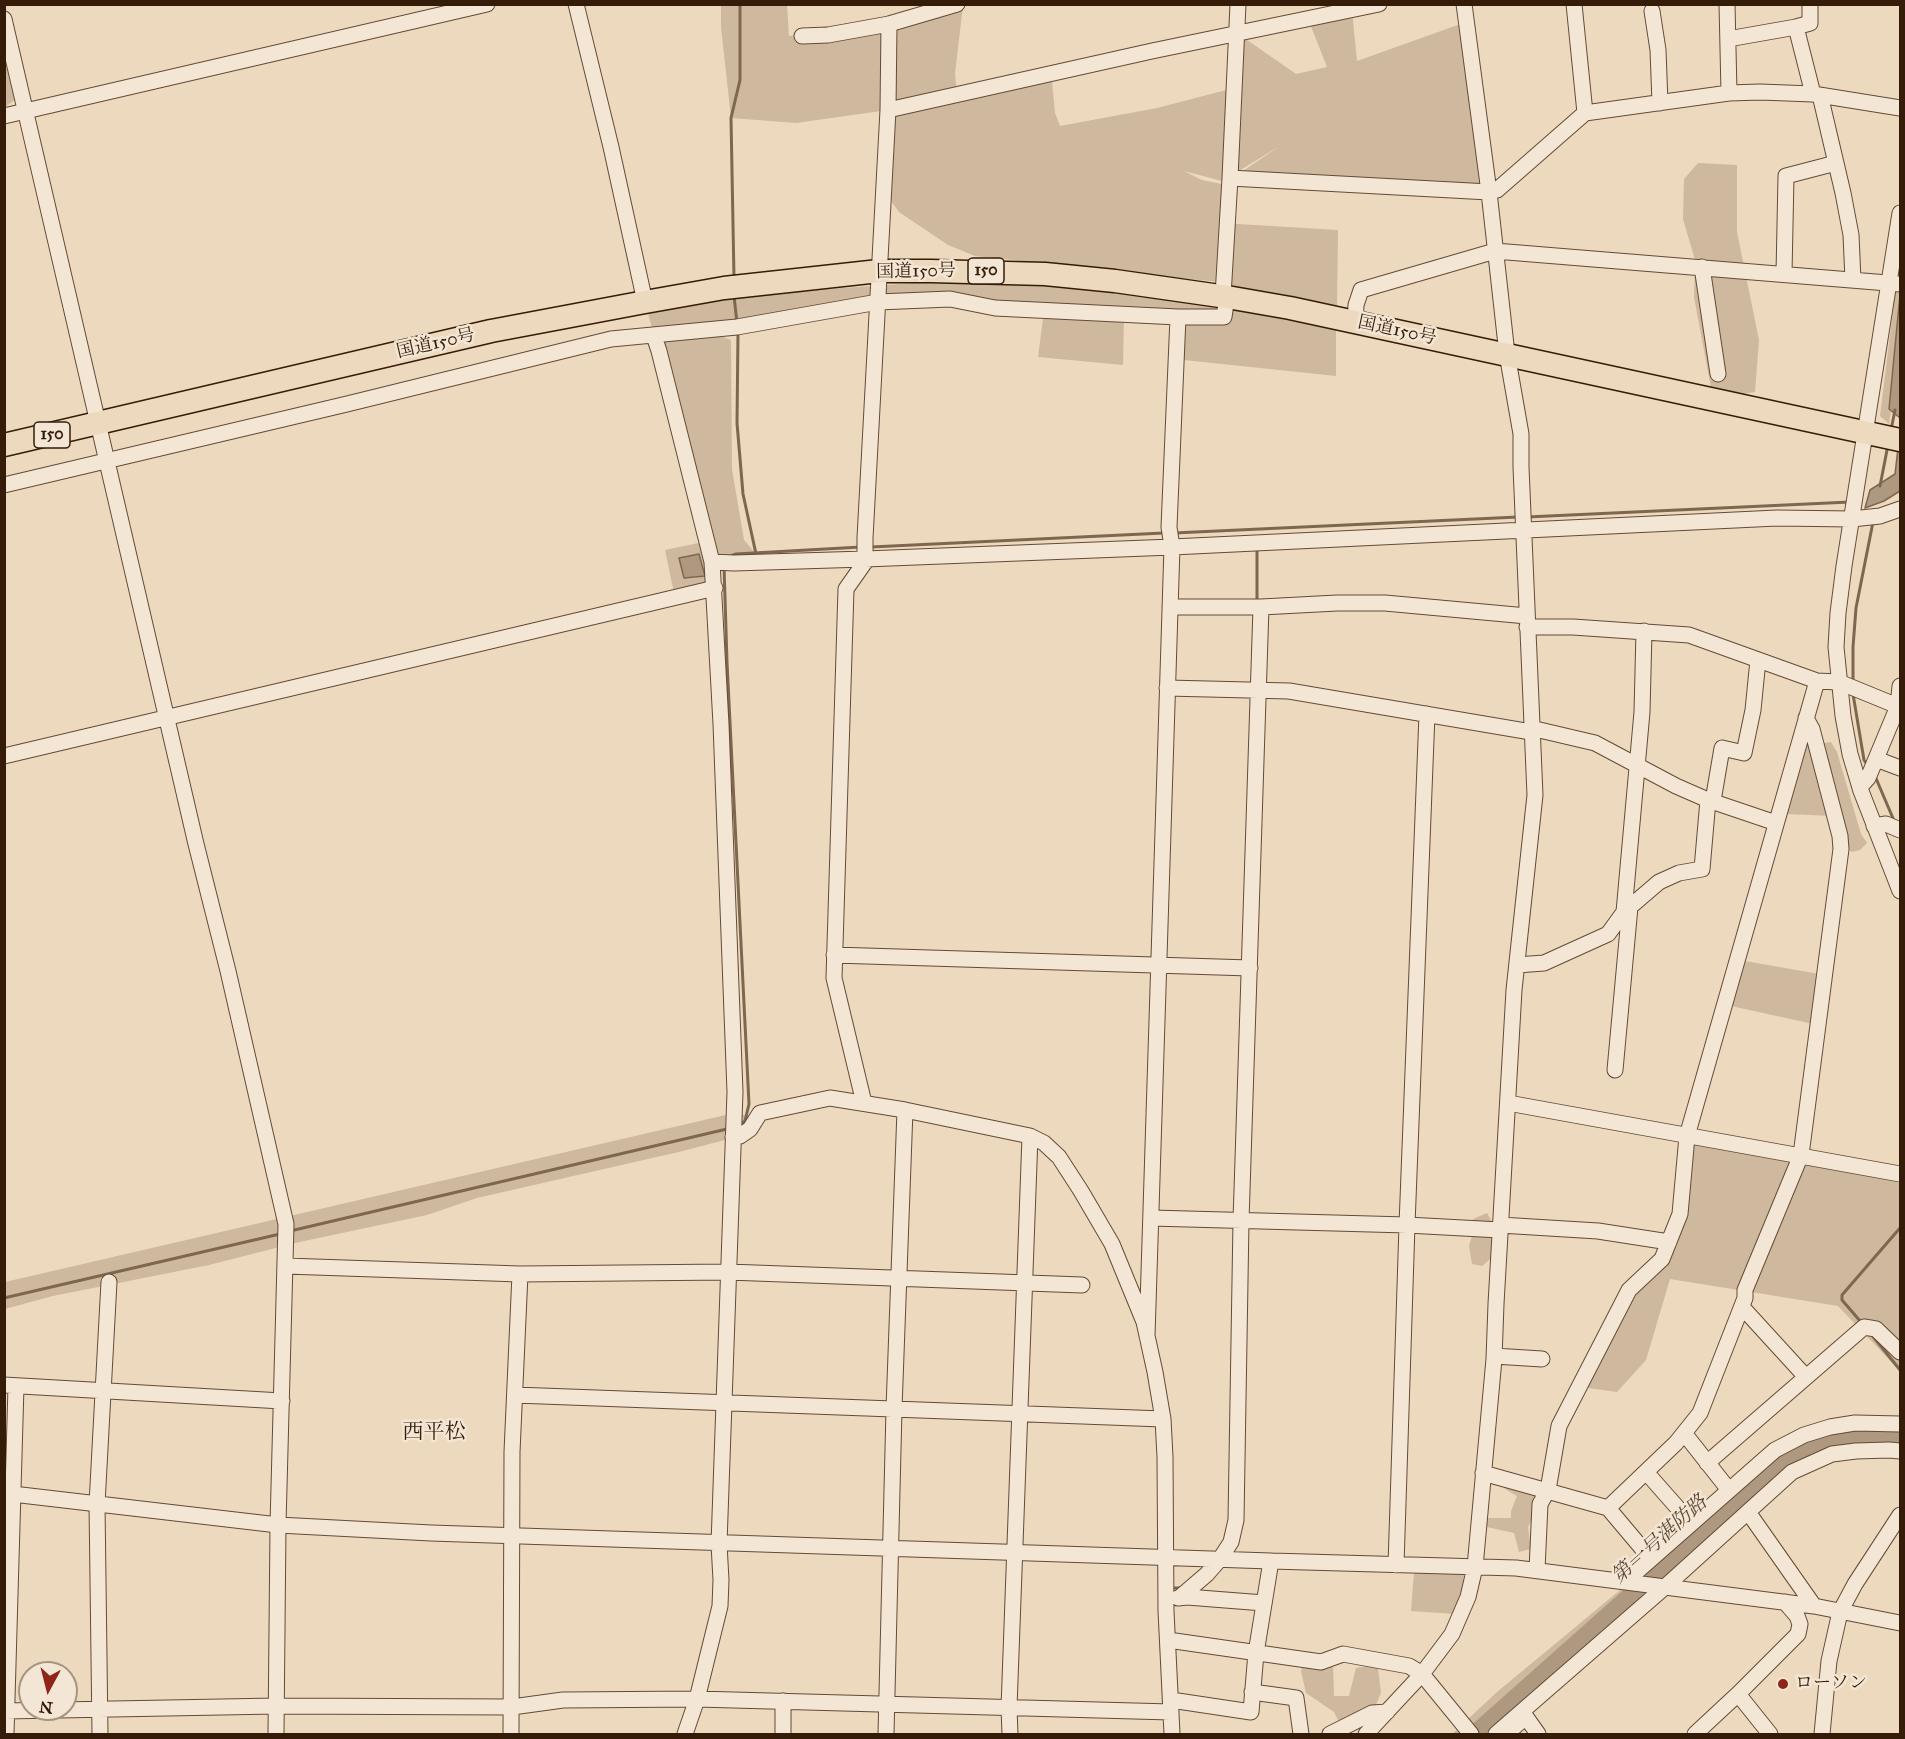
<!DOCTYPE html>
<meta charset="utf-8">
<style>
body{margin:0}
#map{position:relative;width:1905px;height:1739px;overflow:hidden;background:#edd9bd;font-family:"IM FELL Great Primer",serif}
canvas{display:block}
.frame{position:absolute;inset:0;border:6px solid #351c09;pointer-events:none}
.north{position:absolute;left:18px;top:1661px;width:60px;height:60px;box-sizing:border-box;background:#f3e6d4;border:2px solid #a79583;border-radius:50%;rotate:187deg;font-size:16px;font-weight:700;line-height:24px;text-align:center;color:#351c09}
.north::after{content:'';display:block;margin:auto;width:21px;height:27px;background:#8f2418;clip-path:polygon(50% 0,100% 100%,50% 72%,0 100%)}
</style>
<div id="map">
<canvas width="1905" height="1739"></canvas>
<div class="frame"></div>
<div class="north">N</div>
</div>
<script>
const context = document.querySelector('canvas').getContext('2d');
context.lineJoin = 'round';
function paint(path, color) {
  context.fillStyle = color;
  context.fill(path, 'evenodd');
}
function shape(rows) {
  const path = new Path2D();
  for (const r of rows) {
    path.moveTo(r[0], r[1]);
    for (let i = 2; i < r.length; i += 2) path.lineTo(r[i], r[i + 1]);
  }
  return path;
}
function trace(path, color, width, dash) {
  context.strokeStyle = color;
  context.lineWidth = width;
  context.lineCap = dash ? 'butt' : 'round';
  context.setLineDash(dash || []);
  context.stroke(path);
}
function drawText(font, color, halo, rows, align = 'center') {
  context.font = font + ' "IM FELL Great Primer","Noto Serif JP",serif';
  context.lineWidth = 5;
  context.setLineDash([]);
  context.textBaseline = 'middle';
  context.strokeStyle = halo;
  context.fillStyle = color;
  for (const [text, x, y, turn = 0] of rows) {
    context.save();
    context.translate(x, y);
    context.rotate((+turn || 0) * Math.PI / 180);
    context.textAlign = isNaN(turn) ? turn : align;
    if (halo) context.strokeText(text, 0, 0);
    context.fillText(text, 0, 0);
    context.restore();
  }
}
const green = shape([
 [721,5,787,5,789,36,877,27,963,5,955,74,957,94,1052,81,1055,113,1060,126,1157,108,1234,88,1237,33,1296,74,1327,67,1308,19,1352,10,1357,61,1466,22,1483,186,1240,173,1280,146,1222,181,1184,171,1202,180,1222,184,1221,223,1338,230,1337,309,1218,282,975,256,948,245,899,212,889,198,888,110,796,123,731,118,721,27],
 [4,51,9,76,17,98,5,107],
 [1698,163,1737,165,1737,232,1759,340,1755,392,1736,395,1711,388,1694,297,1695,260,1683,219,1684,179],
 [1900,255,1900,349,1889,424,1880,416],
 [956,280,1045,282,1217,301,1336,328,1336,376,1184,360,1185,312,1124,315,1123,365,1038,357,1044,311,878,302,720,336,731,340,732,469,744,540,756,554,714,558,645,302],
 [708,541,715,588,675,598,665,550],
 [1812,729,1823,743,1831,742,1837,752,1861,834,1867,843,1860,850,1852,852,1847,849,1834,816,1786,814],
 [1745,961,1825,975,1818,1025,1731,1006],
 [730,1114,757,1116,740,1136,683,1151,477,1198,427,1215,295,1243,209,1265,53,1296,5,1309,5,1282],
 [1687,1136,1900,1183,1900,1371,1838,1306,1670,1279,1646,1360,1617,1392,1588,1388,1629,1290,1662,1259,1680,1214],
 [1487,1213,1500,1236,1494,1256,1482,1266,1472,1264,1469,1246,1474,1229,1473,1219],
 [1900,1422,1900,1451,1853,1451,1792,1472,1497,1734,1452,1734,1497,1692,1631,1581,1794,1440],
 [1499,1481,1546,1493,1528,1527,1531,1549,1519,1552,1514,1533,1478,1525,1488,1518,1511,1518,1511,1511,1517,1496,1505,1489],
 [1414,1572,1464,1573,1462,1593,1455,1614,1411,1611],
 [1303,1663,1333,1664,1334,1696,1349,1696,1356,1668,1368,1666,1378,1668,1381,1693,1374,1709,1340,1724,1334,1712,1306,1693,1301,1671]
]);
const water = shape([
 [1900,295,1900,418,1889,409,1900,295],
 [1900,431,1900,491,1884,501,1865,508,1870,490,1895,474,1900,431],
 [699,554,705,576,684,578,679,558,699,554]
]);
const stream = shape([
 [734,278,731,118,740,80,740,4],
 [734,296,737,323],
 [738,332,737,423,743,494,756,554],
 [1891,430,1895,410],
 [1880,486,1888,445],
 [1527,517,1850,502],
 [1174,533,1518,517],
 [871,547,1164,533],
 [731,556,736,554,861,547],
 [724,566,727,662,749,1104,745,1121,739,1126],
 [1257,602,1257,549],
 [1853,681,1853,647,1856,608,1873,522],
 [1853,694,1864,760,1868,766],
 [1875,776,1895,823],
 [290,1231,727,1129],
 [4,1298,280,1234],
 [1861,1322,1842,1300,1842,1295,1900,1228],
 [1871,1334,1900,1370],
 [1169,1588,1184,1588]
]);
const river = shape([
 [1475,1734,1781,1462,1812,1444,1834,1439,1854,1437,1900,1439]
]);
const minor = shape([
 [576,4,611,147,645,302],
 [1574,4,1585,113],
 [1727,4,1729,93],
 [1810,4,1810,23,1796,27,1813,94],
 [1652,11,1658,50,1660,103],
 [4,19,196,844,228,971,286,1224,278,1525,276,1734],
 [802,36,828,35,889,24,957,4],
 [1728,39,1796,27],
 [1820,95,1843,193,1851,235,1853,280],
 [888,110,1152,51,1379,4],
 [4,116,487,4],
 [1230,178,1489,192,1497,190,1585,113,1729,93,1760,92,1813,94,1900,108],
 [1900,213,1844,566,1838,613,1836,647,1843,716,1850,754,1861,791,1900,891],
 [1702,267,1718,374],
 [1784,274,1786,176,1836,163],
 [1223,296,1230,178,1238,4],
 [1355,322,1356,305,1361,290,1495,251,1900,284],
 [654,336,659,351,712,562],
 [4,485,347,404,611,339,737,327,878,302,950,299,995,308,1178,317,1224,317,1227,297],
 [1170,607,1261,607,1337,603,1385,603,1527,616],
 [1527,627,1573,627,1689,635,1817,681,1839,682,1900,707],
 [1167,688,1289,691,1531,732],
 [1531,728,1595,743,1676,786,1708,800,1776,823],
 [4,756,715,588],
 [1876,759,1900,768],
 [1860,787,1868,778,1898,706,1900,686],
 [1713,801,1722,748,1744,753,1753,710,1758,660],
 [1874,826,1886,824,1900,830],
 [1624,912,1642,712,1644,631],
 [834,955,1250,968],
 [1517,965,1544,963,1608,934,1624,912,1659,882,1679,873,1702,869,1708,800],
 [1615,1070,1630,907],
 [864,1103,834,978,846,589,865,562,865,538,888,110,889,24],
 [1508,1103,1900,1174],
 [733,1137,740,1136,750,1129,760,1113,830,1098,905,1110,1030,1136,1044,1143,1059,1157,1081,1191,1112,1244,1144,1322,1155,1372,1163,1419,1165,1457,1166,1611,1172,1734],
 [1151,1218,1407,1225,1500,1230],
 [1500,1225,1598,1231,1669,1242],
 [286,1266,520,1274,728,1272,1082,1285],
 [1742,1307,1806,1377],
 [1147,1336,1172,547,1169,527,1178,317],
 [1494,1356,1542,1359],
 [4,1385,282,1401],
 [515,1395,1163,1419],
 [1684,1433,1729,1490],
 [1707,1463,1864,1327,1876,1329,1900,1352],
 [1646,1472,1691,1523],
 [1483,1473,1608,1508,1676,1443,1700,1413,1745,1298,1745,1290,1801,1155,1841,849,1840,836,1812,729,1806,718],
 [4,1493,278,1525,431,1533,1271,1561,1516,1568,1814,1606,1900,1623],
 [1608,1508,1651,1559],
 [1748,1512,1814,1606],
 [1396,1565,1407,1225,1427,714],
 [1537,1570,1540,1504,1548,1490,1559,1426,1629,1290,1662,1259,1680,1214,1687,1136,1817,681],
 [1626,1581,1775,1450,1804,1435,1830,1427,1855,1423,1900,1424],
 [1178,1598,1187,1597,1264,1603],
 [1179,1598,1207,1574,1220,1559,1231,1542,1236,1520,1241,1221,1261,607],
 [1168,1640,1321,1662,1343,1654,1409,1666,1422,1674,1471,1734],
 [1252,1692,1296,1698,1301,1734],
 [1738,1694,1798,1634,1800,1624,1797,1616,1785,1602],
 [1171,1700,1251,1712,1256,1653,1271,1561],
 [783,1701,783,1734],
 [4,1711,276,1706,512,1707,563,1700,697,1699,1171,1712],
 [1513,1728,1526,1717,1538,1734],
 [6,1734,16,1386],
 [100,1734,97,1504,109,1282],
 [511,1734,512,1452,520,1274],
 [685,1734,697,1699,720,1606,721,1580,719,1544,735,1092,721,724,712,562,734,563,865,559,1172,547,1777,518,1852,519,1880,516,1900,509],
 [886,1734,894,1409,905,1110],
 [1010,1734,1009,1708,1030,1136],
 [1330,1734,1372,1713,1387,1712],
 [1366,1734,1422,1674,1452,1634,1468,1597,1475,1567,1494,1359,1496,1304,1514,990,1535,795,1521,467,1521,434,1507,354,1489,192,1464,4],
 [1496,1734,1666,1586,1792,1472,1832,1454,1856,1451,1889,1450,1900,1451],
 [1695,1734,1738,1694,1770,1734],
 [1822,1734,1829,1661,1840,1612,1855,1584,1900,1515]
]);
const highway = shape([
 [4,445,491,331,645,302,724,288,788,281,879,271,931,271,1045,274,1115,281,1227,297,1290,308,1900,440]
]);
const markers = [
 [1783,1684,6,"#8f2418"]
];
const shields = [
 [986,271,36],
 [52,435,36]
];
const shieldNames = [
 ["150",986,271],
 ["150",52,435]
];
const streetNames = [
 ["国道150号",916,272,-1],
 ["国道150号",1397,331,12],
 ["国道150号",436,344,-13]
];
const poiNames = [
 ["ローソン",1795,1684]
];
const waterNames = [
 ["第一号湛防路",1660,1540,-42]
];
const quarterNames = [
 ["西平松",434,1433]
];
paint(green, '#ceb99e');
paint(water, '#ae9980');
trace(water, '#7e6750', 1.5);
trace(stream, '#7e6750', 3);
trace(river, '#ae9980', 18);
trace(minor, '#634b36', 17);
trace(highway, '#351c09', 25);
trace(minor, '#f3e6d4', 15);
trace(highway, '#edd9bd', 22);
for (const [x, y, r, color] of markers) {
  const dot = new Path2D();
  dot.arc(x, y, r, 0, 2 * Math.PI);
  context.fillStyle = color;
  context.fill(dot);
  trace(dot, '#f3e6d4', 2);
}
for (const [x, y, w] of shields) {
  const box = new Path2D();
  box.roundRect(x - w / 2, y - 13, w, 26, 4.5);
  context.fillStyle = '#f3e6d4';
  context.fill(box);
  trace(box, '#351c09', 1.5);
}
drawText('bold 16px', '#351c09', null, shieldNames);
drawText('18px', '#351c09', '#f3e6d4', streetNames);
drawText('18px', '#351c09', '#f3e6d4', poiNames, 'left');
drawText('italic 20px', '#5f4833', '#f3e6d4', waterNames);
drawText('21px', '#351c09', '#f3e6d4', quarterNames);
</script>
